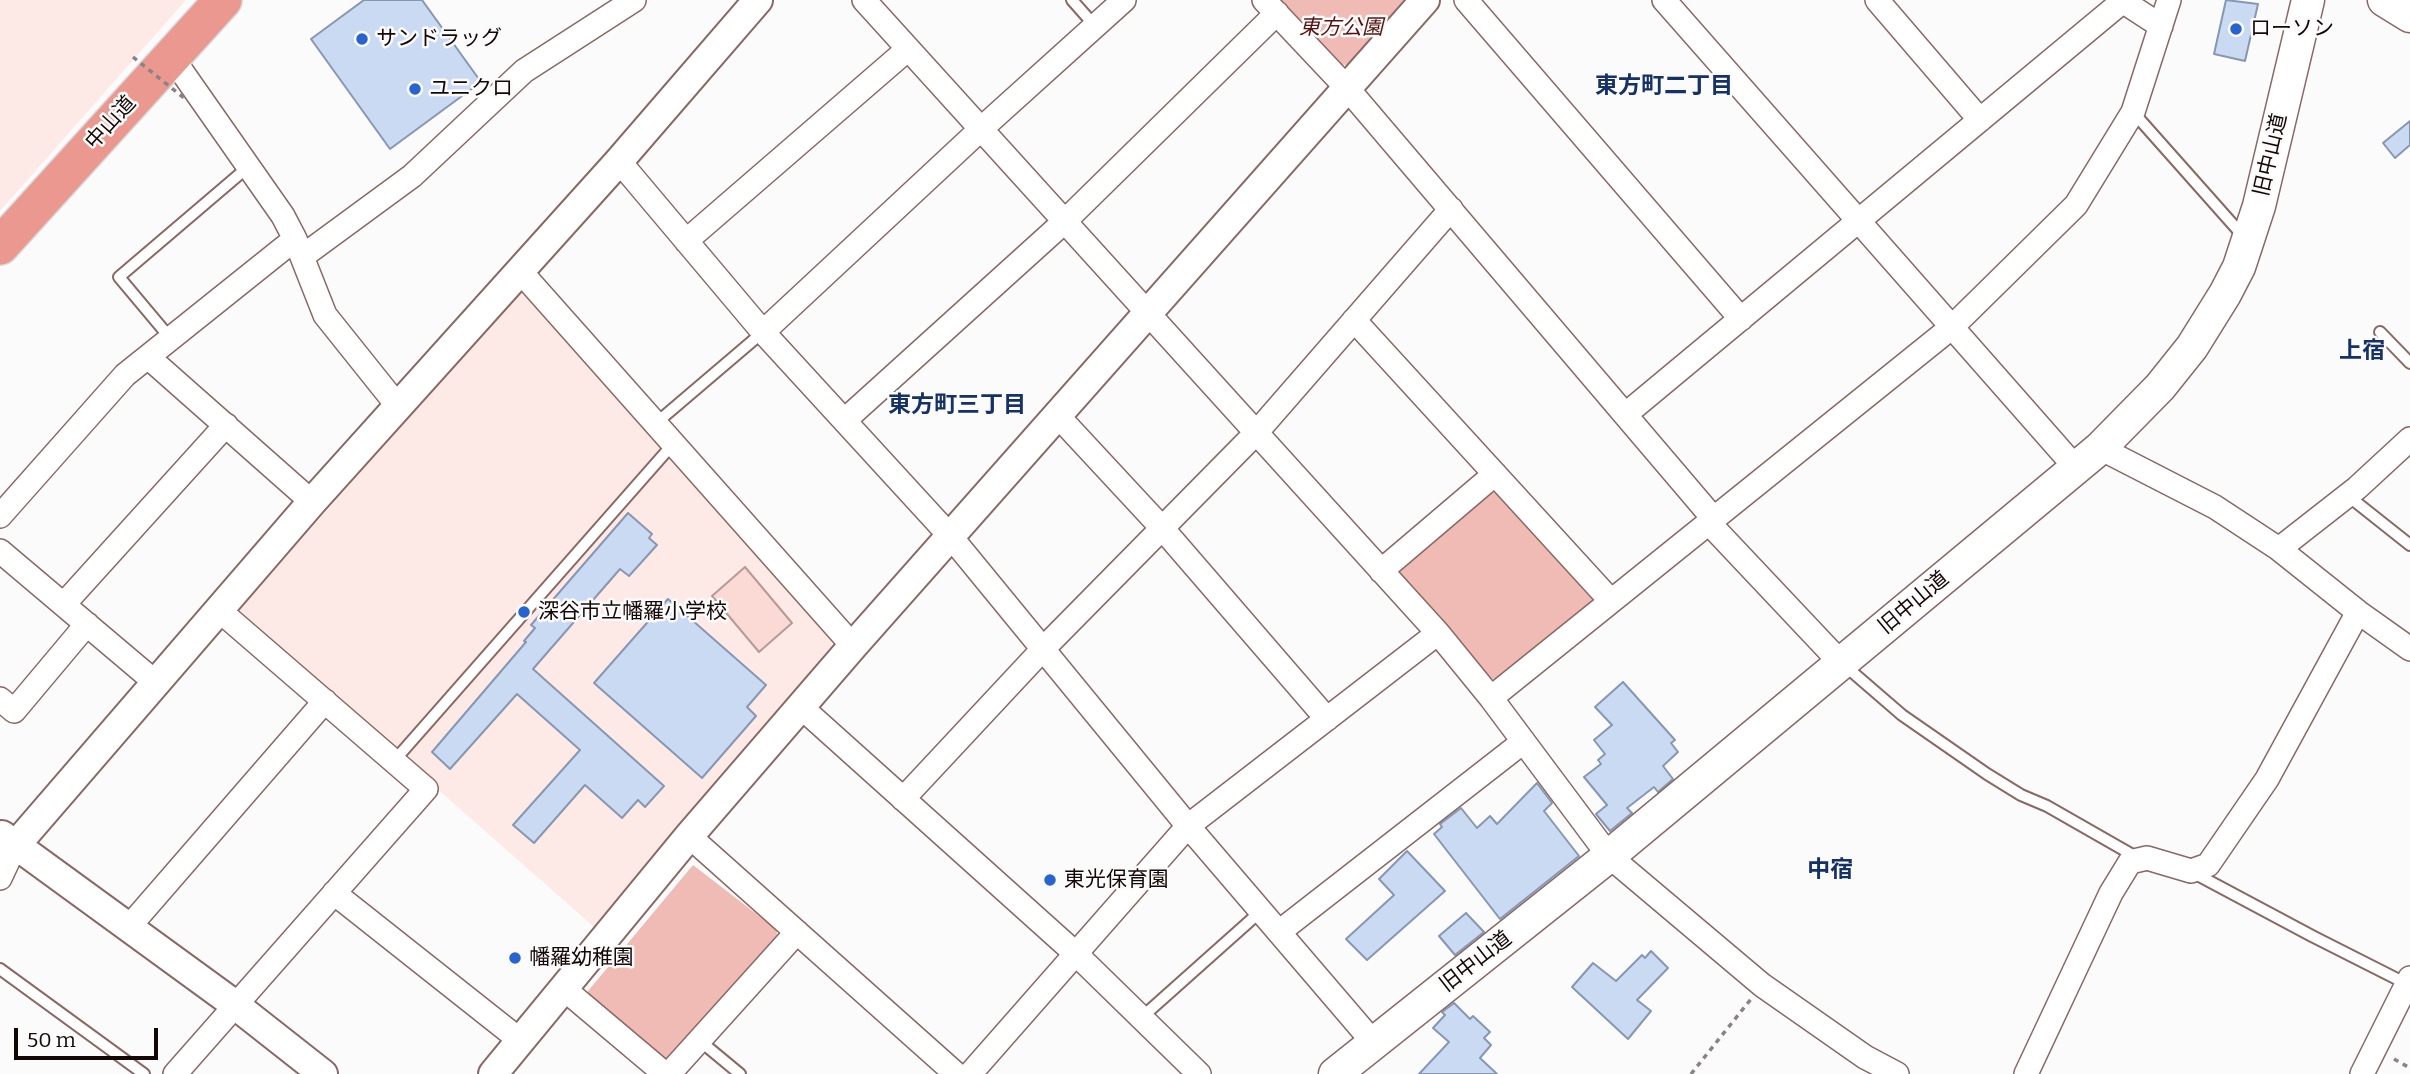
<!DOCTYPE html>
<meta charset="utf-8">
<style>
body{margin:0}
#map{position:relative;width:2410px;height:1074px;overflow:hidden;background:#fbfbfb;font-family:Bitter,serif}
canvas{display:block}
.scale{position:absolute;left:14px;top:1028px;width:144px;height:32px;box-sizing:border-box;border:4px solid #140807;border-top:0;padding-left:9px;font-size:21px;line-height:24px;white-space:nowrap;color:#140807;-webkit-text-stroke:5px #fbfbfb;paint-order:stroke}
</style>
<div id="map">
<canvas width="2410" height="1074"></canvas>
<div class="scale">50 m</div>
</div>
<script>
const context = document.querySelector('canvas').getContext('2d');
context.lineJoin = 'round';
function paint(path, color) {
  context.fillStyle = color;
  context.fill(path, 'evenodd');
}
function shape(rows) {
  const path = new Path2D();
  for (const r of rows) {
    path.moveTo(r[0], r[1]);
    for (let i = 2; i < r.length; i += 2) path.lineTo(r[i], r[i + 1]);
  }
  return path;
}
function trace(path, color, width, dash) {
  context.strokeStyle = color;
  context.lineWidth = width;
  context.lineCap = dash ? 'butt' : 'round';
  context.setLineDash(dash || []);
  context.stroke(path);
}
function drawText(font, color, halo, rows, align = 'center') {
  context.font = font + ' Bitter,"Noto Sans JP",serif';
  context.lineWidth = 5;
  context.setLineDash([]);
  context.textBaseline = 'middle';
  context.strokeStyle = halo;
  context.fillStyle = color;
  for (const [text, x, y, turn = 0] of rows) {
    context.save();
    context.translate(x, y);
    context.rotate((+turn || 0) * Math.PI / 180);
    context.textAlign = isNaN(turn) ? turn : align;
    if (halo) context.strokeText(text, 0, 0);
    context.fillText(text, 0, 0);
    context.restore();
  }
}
const built = shape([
 [0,0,186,0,0,211],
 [519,293,527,293,831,639,832,647,594,927,241,616,240,609]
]);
const green = shape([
 [1279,0,1404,0,1347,65,1335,64],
 [1487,491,1502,495,1597,601,1504,678,1488,679,1398,581,1398,569],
 [693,865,776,929,778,940,669,1060,660,1062,589,1001,588,991]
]);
const water = shape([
 [745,567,792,623,759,652,712,596,745,567]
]);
const building = shape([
 [364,0,422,0,481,82,390,149,311,39,364,0],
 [2226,0,2258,4,2245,61,2214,54,2226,0],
 [2410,121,2410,145,2395,158,2383,143,2410,121],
 [628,513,652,534,649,538,657,545,629,576,620,569,533,669,664,786,645,807,638,800,622,818,585,785,534,843,513,825,580,750,517,694,450,769,432,752,526,642,524,641,535,628,531,625,628,513],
 [668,599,766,685,747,707,756,716,702,778,594,683,668,599],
 [1623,682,1675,740,1671,743,1678,752,1663,766,1673,779,1658,792,1654,787,1627,808,1632,813,1610,831,1596,814,1607,805,1584,777,1601,764,1598,760,1605,754,1594,740,1612,725,1595,707,1623,682],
 [1537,783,1552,803,1544,811,1579,856,1500,919,1434,834,1442,827,1440,824,1461,808,1477,828,1490,816,1497,824,1537,783],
 [1407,851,1445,891,1367,960,1346,939,1394,895,1379,879,1407,851],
 [1466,913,1484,932,1455,955,1439,936,1466,913],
 [1651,951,1668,968,1637,1000,1651,1011,1628,1039,1572,987,1593,963,1616,981,1642,955,1645,958,1651,951],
 [1454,1003,1470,1019,1473,1016,1490,1032,1484,1038,1491,1045,1480,1058,1497,1074,1419,1074,1449,1042,1433,1028,1445,1015,1442,1012,1454,1003]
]);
const path = shape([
 [2394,1059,2410,1068],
 [1691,1074,1751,999]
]);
const service = shape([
 [1072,0,1095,26],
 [2133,112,2244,237],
 [2380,332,2410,363],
 [171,339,119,277,248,167],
 [655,424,763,332],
 [2347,495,2410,545],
 [1843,664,1902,715,1987,774,2021,795,2047,806,2138,858],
 [394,761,673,444],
 [2192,872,2312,936,2407,984],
 [0,969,144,1074],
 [1141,1018,1261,911],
 [699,1040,740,1074]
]);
const minor = shape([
 [864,0,1438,633,1491,698,1609,856,1762,985,1865,1057,1897,1074],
 [1264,0,1347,88,1713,518],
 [1466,0,1741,319],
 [1664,0,2076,468],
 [1877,0,1980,120],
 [2121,0,2161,26],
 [171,56,283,216,295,239],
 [619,161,763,332,951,537,1188,826,1373,1042],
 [686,241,908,49],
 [303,256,412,176,524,71,634,0],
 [520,271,853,646],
 [1354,320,1611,601],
 [763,332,981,129,1124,0],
 [148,357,312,502],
 [1626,414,2123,1],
 [1058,416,1162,528,1327,719],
 [845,420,1064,222,1277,13],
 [2100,448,2215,507,2279,549,2358,612,2410,649],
 [0,516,125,375,295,239,325,315,397,405],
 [1708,522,1841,663],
 [2279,549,2357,488,2410,439],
 [0,551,155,682],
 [1381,571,1495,474],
 [64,604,226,425],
 [1491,698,1952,327,2076,205,2133,112,2169,0],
 [0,699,14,711,87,624],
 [801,707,1075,953,1199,1074],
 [903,799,1043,649,1256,433,1451,209],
 [689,836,956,1074],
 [0,878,15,846],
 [334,893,521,1041],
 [128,928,325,701],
 [1279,932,1523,742],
 [563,988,665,1074],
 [175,1074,426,789,220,611],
 [669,1074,797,932],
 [970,1074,1188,826,1438,633],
 [2026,1074,2111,893,2130,862,2147,858,2191,871,2208,865,2267,779,2358,612],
 [2362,1074,2410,978]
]);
const tertiary = shape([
 [2,835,234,1004,323,1074],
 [15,846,312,502,619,161,758,0],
 [493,1074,689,836,853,646,1425,0]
]);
const secondary = shape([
 [2384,0,2410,16],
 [1335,1074,1609,856,2076,468,2100,448,2160,387,2192,347,2225,294,2239,267,2259,206,2308,0]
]);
const trunk = shape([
 [0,246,223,0]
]);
const pathBridge = shape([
 [133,57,184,98]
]);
const markers = [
 [2236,29,7,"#2963d0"],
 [362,39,7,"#2963d0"],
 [415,89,7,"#2963d0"],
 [524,612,7,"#2963d0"],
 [1050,880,7,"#2963d0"],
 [515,958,7,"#2963d0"]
];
const parkNames = [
 ["東方公園",1341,28]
];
const poiNames = [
 ["ローソン",2250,29],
 ["サンドラッグ",376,39],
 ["ユニクロ",429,89],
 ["深谷市立幡羅小学校",538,612],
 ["東光保育園",1064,880],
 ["幡羅幼稚園",529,958]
];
const streetNames = [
 ["中山道",111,123,-48],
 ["旧中山道",2271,155,-77],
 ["旧中山道",1914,603,-40],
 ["旧中山道",1476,962,-38]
];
const neighbourhoodNames = [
 ["東方町二丁目",1664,87],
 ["上宿",2362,352],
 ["東方町三丁目",957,406],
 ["中宿",1830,871]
];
paint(built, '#fdeae7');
paint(green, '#f0bbb4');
paint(water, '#fbd9d5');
trace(water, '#b69a97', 2);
paint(building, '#cbdaf3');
trace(building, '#8797b2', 2);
trace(service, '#8a6864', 14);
trace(minor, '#8a6864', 26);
trace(tertiary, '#8a6864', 32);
trace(secondary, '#8a6864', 35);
trace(trunk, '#d9d7d7', 40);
trace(path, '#898383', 3.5, [5, 5]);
trace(service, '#fff', 10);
trace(minor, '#fff', 23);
trace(tertiary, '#fff', 28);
trace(secondary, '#fff', 32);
trace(trunk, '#ea9890', 37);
trace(pathBridge, '#898383', 3.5, [5, 5]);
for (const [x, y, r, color] of markers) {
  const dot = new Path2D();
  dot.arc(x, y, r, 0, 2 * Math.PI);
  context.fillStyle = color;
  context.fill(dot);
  trace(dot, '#fbfbfb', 2.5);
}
drawText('italic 21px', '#561110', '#fbfbfb', parkNames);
drawText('21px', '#140807', '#fbfbfb', poiNames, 'left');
drawText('21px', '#140807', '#fbfbfb', streetNames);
drawText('bold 23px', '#153167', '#fbfbfb', neighbourhoodNames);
</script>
